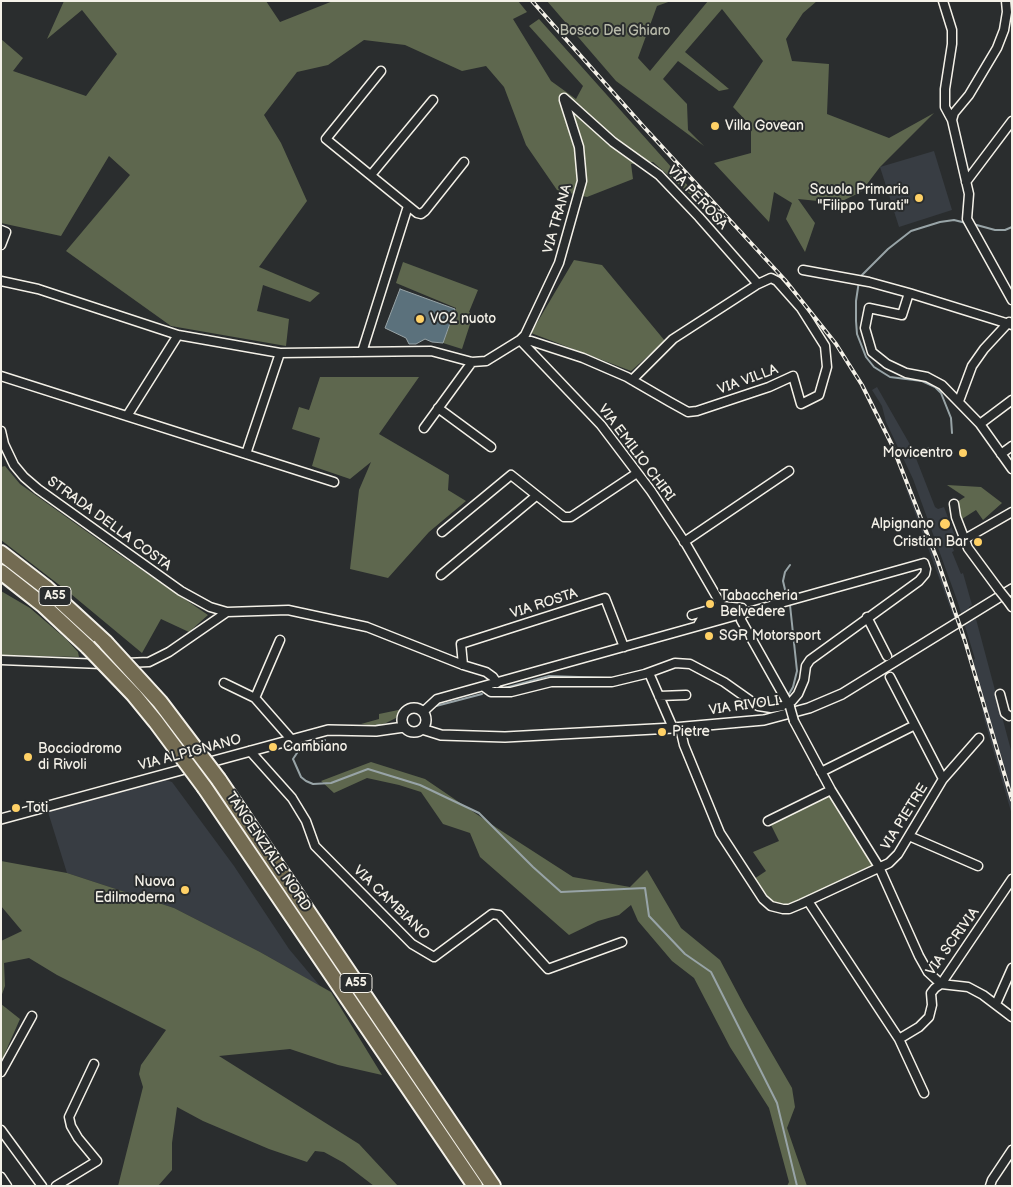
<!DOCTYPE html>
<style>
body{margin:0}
#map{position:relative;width:1013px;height:1187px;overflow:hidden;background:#2a2d2e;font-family:"Balsamiq Sans",sans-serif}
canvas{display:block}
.frame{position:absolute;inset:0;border:2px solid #f4f1e8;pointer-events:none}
</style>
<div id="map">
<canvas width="1013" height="1187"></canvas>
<div class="frame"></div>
</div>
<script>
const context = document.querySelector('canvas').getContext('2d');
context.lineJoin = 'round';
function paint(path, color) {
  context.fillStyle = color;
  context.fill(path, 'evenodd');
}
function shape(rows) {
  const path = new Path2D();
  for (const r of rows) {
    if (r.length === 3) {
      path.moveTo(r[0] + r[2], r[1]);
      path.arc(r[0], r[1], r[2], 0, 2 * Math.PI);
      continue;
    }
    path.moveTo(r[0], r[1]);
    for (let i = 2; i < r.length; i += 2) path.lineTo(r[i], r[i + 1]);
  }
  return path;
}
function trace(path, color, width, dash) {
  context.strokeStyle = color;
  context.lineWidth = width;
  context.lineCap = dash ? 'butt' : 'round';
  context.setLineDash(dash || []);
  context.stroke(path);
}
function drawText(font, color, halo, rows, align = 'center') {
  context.font = font + ' "Balsamiq Sans",sans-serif';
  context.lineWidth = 4;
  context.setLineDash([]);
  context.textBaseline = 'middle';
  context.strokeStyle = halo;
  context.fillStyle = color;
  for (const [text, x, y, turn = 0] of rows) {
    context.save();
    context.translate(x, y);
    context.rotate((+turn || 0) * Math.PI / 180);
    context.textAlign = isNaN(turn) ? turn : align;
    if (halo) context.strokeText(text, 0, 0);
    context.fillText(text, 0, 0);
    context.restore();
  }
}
const built = shape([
 [934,151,952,210,899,227,880,167],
 [877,387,912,448,935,507,938,509,944,507,955,536,949,538,954,551,952,552,961,574,963,573,972,605,969,607,972,620,976,619,1012,754,1012,815,984,718,973,660,975,659,957,600,913,479,886,422,882,406,872,390],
 [908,484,936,558,956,618,954,618,905,486],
 [166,780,172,782,234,866,289,949,320,986,260,952,174,908,67,873,48,812]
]);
const green = shape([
 [64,1,266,1,280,22,333,1,518,1,527,12,513,19,551,81,576,99,583,86,529,26,539,19,715,216,653,162,631,164,633,179,587,197,557,190,526,145,504,87,486,66,462,71,405,45,364,40,328,65,297,72,264,115,281,143,307,201,259,267,320,293,310,302,263,285,257,311,289,319,286,346,171,326,66,251,130,175,109,156,61,236,1,223,1,39,23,58,13,71,86,96,117,54,82,10,47,39],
 [547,1,671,1,657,6,638,58,650,71,708,1,817,1,803,13,786,39,792,61,829,64,827,114,889,138,934,113,880,167,861,192,838,203,798,199,815,223,805,252,786,219,792,203,774,192,769,222,714,163,751,153,751,126,733,107,763,61,722,9,685,52,729,89,719,91,678,61,663,79,687,104,688,130,704,146,616,81],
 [574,260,602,265,665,341,631,371,531,333],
 [403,262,478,290,469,312,473,315,462,349,443,343,456,308,396,283],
 [320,377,419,377,379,434,449,475,448,490,466,501,429,532,388,578,350,569,359,490,371,462,350,479,312,466,320,438,292,429,299,407,309,410],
 [5,466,20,484,114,551,208,615,189,632,161,619,142,653,71,594,1,540,1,467],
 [947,485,981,487,1002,503,983,520,976,510,962,519,957,502,965,497],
 [1,591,30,608,66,639,78,652,79,657,1,655],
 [403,709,398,717,386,723,376,726,361,724,379,719,379,714],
 [371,762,425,779,497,828,573,877,630,887,647,870,681,928,720,960,745,1007,792,1088,795,1107,787,1128,807,1186,787,1186,789,1182,769,1108,730,1047,694,978,672,961,638,921,631,905,619,915,598,921,569,935,480,857,470,833,443,824,421,792,399,785,367,778,334,793,321,781],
 [833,793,879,867,796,901,787,904,773,903,766,897,754,879,766,871,753,852,779,841,770,823],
 [1,861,67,873,174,908,260,952,331,992,382,1075,338,1065,290,1049,219,1056,359,1144,398,1186,374,1186,344,1163,324,1152,315,1151,307,1162,269,1149,203,1121,177,1107,172,1143,172,1170,158,1186,118,1186,143,1087,139,1074,141,1065,166,1030,57,975,29,958,4,963,5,986,1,997,1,941,22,931,1,906],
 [1,1004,20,1019,1,1062]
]);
const water = shape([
 [400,289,455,309,443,343,432,342,425,339,416,344,409,344,406,338,385,328,400,289]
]);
const stream = shape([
 [973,224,995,230,1005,230,1012,227],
 [860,277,888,249,911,231,940,222,954,220,966,223],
 [859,281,856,301,856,321,857,334,866,357,874,367,890,377,922,381,935,387,941,393,951,418,952,433],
 [923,452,929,448],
 [787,598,783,581,785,572,790,565],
 [505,688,549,676,608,678],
 [789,694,793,687,797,671,790,605],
 [436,706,482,694],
 [371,727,380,725],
 [304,748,325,740],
 [299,750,293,759,301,777,306,781,313,784,331,783,368,769,420,785,479,813,533,867,561,892,645,888,649,916,685,954,711,972,777,1103,797,1186]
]);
const minor = shape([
 [943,1,952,30,952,44,945,89,945,107,952,120],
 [1006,1,1007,12,1004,30,997,48,969,95,954,113,952,120,969,194,967,219,1012,300],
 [381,71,326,139,417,213,421,214,425,211,464,162],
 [564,98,613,142,659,175,699,217,758,284],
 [371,175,433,100],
 [966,182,1012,121],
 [1,230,6,232,1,245],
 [803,270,869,282,909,293,1012,325],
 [1,281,38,289,178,335,280,353,431,351,472,362,486,361,520,340,531,341,583,358,627,377,632,380,670,402,688,412,697,411,769,387,793,376,801,404,819,395,827,367,825,346,801,308,777,281,771,278,758,284,673,339,632,380],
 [909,293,902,315,869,308,865,328,872,352,887,364,906,373,927,377,942,385,980,424,1012,469],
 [520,340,601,425,651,491,686,544,722,606],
 [520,340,525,335,559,263,582,181,579,147,564,100],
 [362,352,408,206],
 [1,376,334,482],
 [959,401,972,366,984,349,1009,322],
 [438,408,491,447],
 [127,416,178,335],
 [980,424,1012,400],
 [424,428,472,362],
 [1,431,4,444,14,465,24,477,38,489,181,591,210,607,227,612],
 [246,454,280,353],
 [1001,454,1012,446],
 [954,504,956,517,968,548,999,590],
 [442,532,511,475,564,517,571,517,637,473],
 [965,539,1012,512],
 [684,542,789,471],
 [441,575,536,496],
 [1007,600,1012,607],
 [692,615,722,606,742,608,741,620,790,707],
 [867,617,887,656],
 [698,625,701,620,721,611,722,606],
 [280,640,255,698,291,739],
 [1,660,102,664,149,662,169,652,227,612,288,610,367,627,463,665,486,672,493,677,497,683],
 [463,665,461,644,605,598,624,647],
 [649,673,673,728],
 [890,677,915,725],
 [224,683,255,698],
 [1000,694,1005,713,1009,716],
 [659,696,686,695],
 [424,711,437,699,924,563,926,569,925,574,919,581,810,660,806,666,804,680,798,694,792,701,783,706,771,708,758,706,724,682,690,664,675,663,645,674,612,682,551,682,511,692,491,692,484,687],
 [794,721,831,790,879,867,919,956,928,972,941,984,968,987,983,995,1012,1017],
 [680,728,684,745,720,833,763,899,771,906,783,909,789,909,801,904,889,863,898,854,943,779,979,738],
 [250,751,292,798,306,821,315,846,412,944,434,957,492,914,499,915,548,969,622,942],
 [821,772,915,725,943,779],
 [768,821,831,790],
 [909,836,978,866],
 [808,901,899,1039,924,1093],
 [996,1004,1012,968],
 [899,1039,919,1027,929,1017,932,1005,931,993,935,988,941,984,1012,879],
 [1,1072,32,1016],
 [1,1130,42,1186],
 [1,1177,7,1186],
 [56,1186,97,1161,78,1138,71,1126,69,1117,94,1064],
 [990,1186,992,1180,1012,1150]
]);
const tertiary = shape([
 [414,720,12],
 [422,729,441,735,505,737,673,728,764,720,809,708,842,694,1012,589],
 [1,819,328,730,376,731,404,727]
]);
const motorway = shape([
 [1,553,45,587,106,643],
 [1,572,43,605,88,647],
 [219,780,493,1186],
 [205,788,475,1186]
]);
const rail = shape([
 [532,1,643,126,785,280,836,344,862,385,892,445,937,559,965,641,1012,800]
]);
const minorBridge = shape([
 [999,590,1007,600],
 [790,707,794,721]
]);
const motorwayBridge = shape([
 [106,643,160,702,219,780],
 [88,647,134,695,156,722,205,788]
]);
const markers = [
 [715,126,5,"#ffd166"],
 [919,198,5,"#ffd166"],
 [420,319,5,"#ffd166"],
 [963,453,5,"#ffd166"],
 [945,524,6,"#ffd166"],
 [978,542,5,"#ffd166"],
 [710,604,5,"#ffd166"],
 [709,636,5,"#ffd166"],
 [662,732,5,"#ffd166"],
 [273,747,5,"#ffd166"],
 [28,757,5,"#ffd166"],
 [16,808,5,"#ffd166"],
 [185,890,5,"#ffd166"]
];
const shields = [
 [55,596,32],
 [356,983,32]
];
const shieldNames = [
 ["A55",55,596],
 ["A55",356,983]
];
const parkNames = [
 ["Bosco Del Ghiaro",615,31]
];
const poiNames = [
 ["Villa Govean",725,126],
 ["Scuola Primaria",909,190,"right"],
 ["\"Filippo Turati\"",909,206,"right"],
 ["VO2 nuoto",430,319],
 ["Movicentro",953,453,"right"],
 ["Alpignano",934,524,"right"],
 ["Cristian Bar",968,542,"right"],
 ["Tabaccheria",720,596],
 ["Belvedere",720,612],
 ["SGR Motorsport",719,636],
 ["Pietre",672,732],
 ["Cambiano",283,747],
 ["Bocciodromo",38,749],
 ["di Rivoli",38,765],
 ["Toti",26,808],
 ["Nuova",175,882,"right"],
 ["Edilmoderna",175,898,"right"]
];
const streetNames = [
 ["VIA PEROSA",697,198,47],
 ["VIA TRANA",558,219,-74],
 ["VIA VILLA",748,380,-20],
 ["VIA EMILIO CHIRI",636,453,53],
 ["STRADA DELLA COSTA",109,524,36],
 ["VIA ROSTA",544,604,-18],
 ["VIA RIVOLI",744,706,-8],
 ["VIA ALPIGNANO",190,753,-15],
 ["VIA PIETRE",905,817,-58],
 ["TANGENZIALE NORD",268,852,56],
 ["VIA CAMBIANO",391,903,44],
 ["VIA SCRIVIA",953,942,-54]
];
paint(built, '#383d43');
paint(green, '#5e674e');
paint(water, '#5b717c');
trace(water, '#98a4a7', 1);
trace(stream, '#98a4a7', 2);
trace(minor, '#f4f1e8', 11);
trace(tertiary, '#f4f1e8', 12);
trace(motorway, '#f4f1e8', 18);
trace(minor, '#2a2d2e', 8);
trace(tertiary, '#2a2d2e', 9);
trace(motorway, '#736b52', 14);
trace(rail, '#f4f1e8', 4);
trace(rail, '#2a2d2e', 2, [5.5]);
trace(minorBridge, '#f4f1e8', 11, []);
trace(motorwayBridge, '#f4f1e8', 18, []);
trace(minorBridge, '#2a2d2e', 8);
trace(motorwayBridge, '#736b52', 14);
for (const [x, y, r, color] of markers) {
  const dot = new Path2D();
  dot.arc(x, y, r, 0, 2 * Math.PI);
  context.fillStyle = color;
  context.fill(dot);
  trace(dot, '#2a2d2e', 2);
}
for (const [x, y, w] of shields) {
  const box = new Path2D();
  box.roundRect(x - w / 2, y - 9.5, w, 19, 4);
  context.fillStyle = '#2a2d2e';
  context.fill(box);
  trace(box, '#f4f1e8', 1);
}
drawText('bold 12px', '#f4f1e8', null, shieldNames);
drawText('14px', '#b8baaa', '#2a2d2e', parkNames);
drawText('14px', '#f4f1e8', '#2a2d2e', poiNames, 'left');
drawText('14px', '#f4f1e8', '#2a2d2e', streetNames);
</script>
